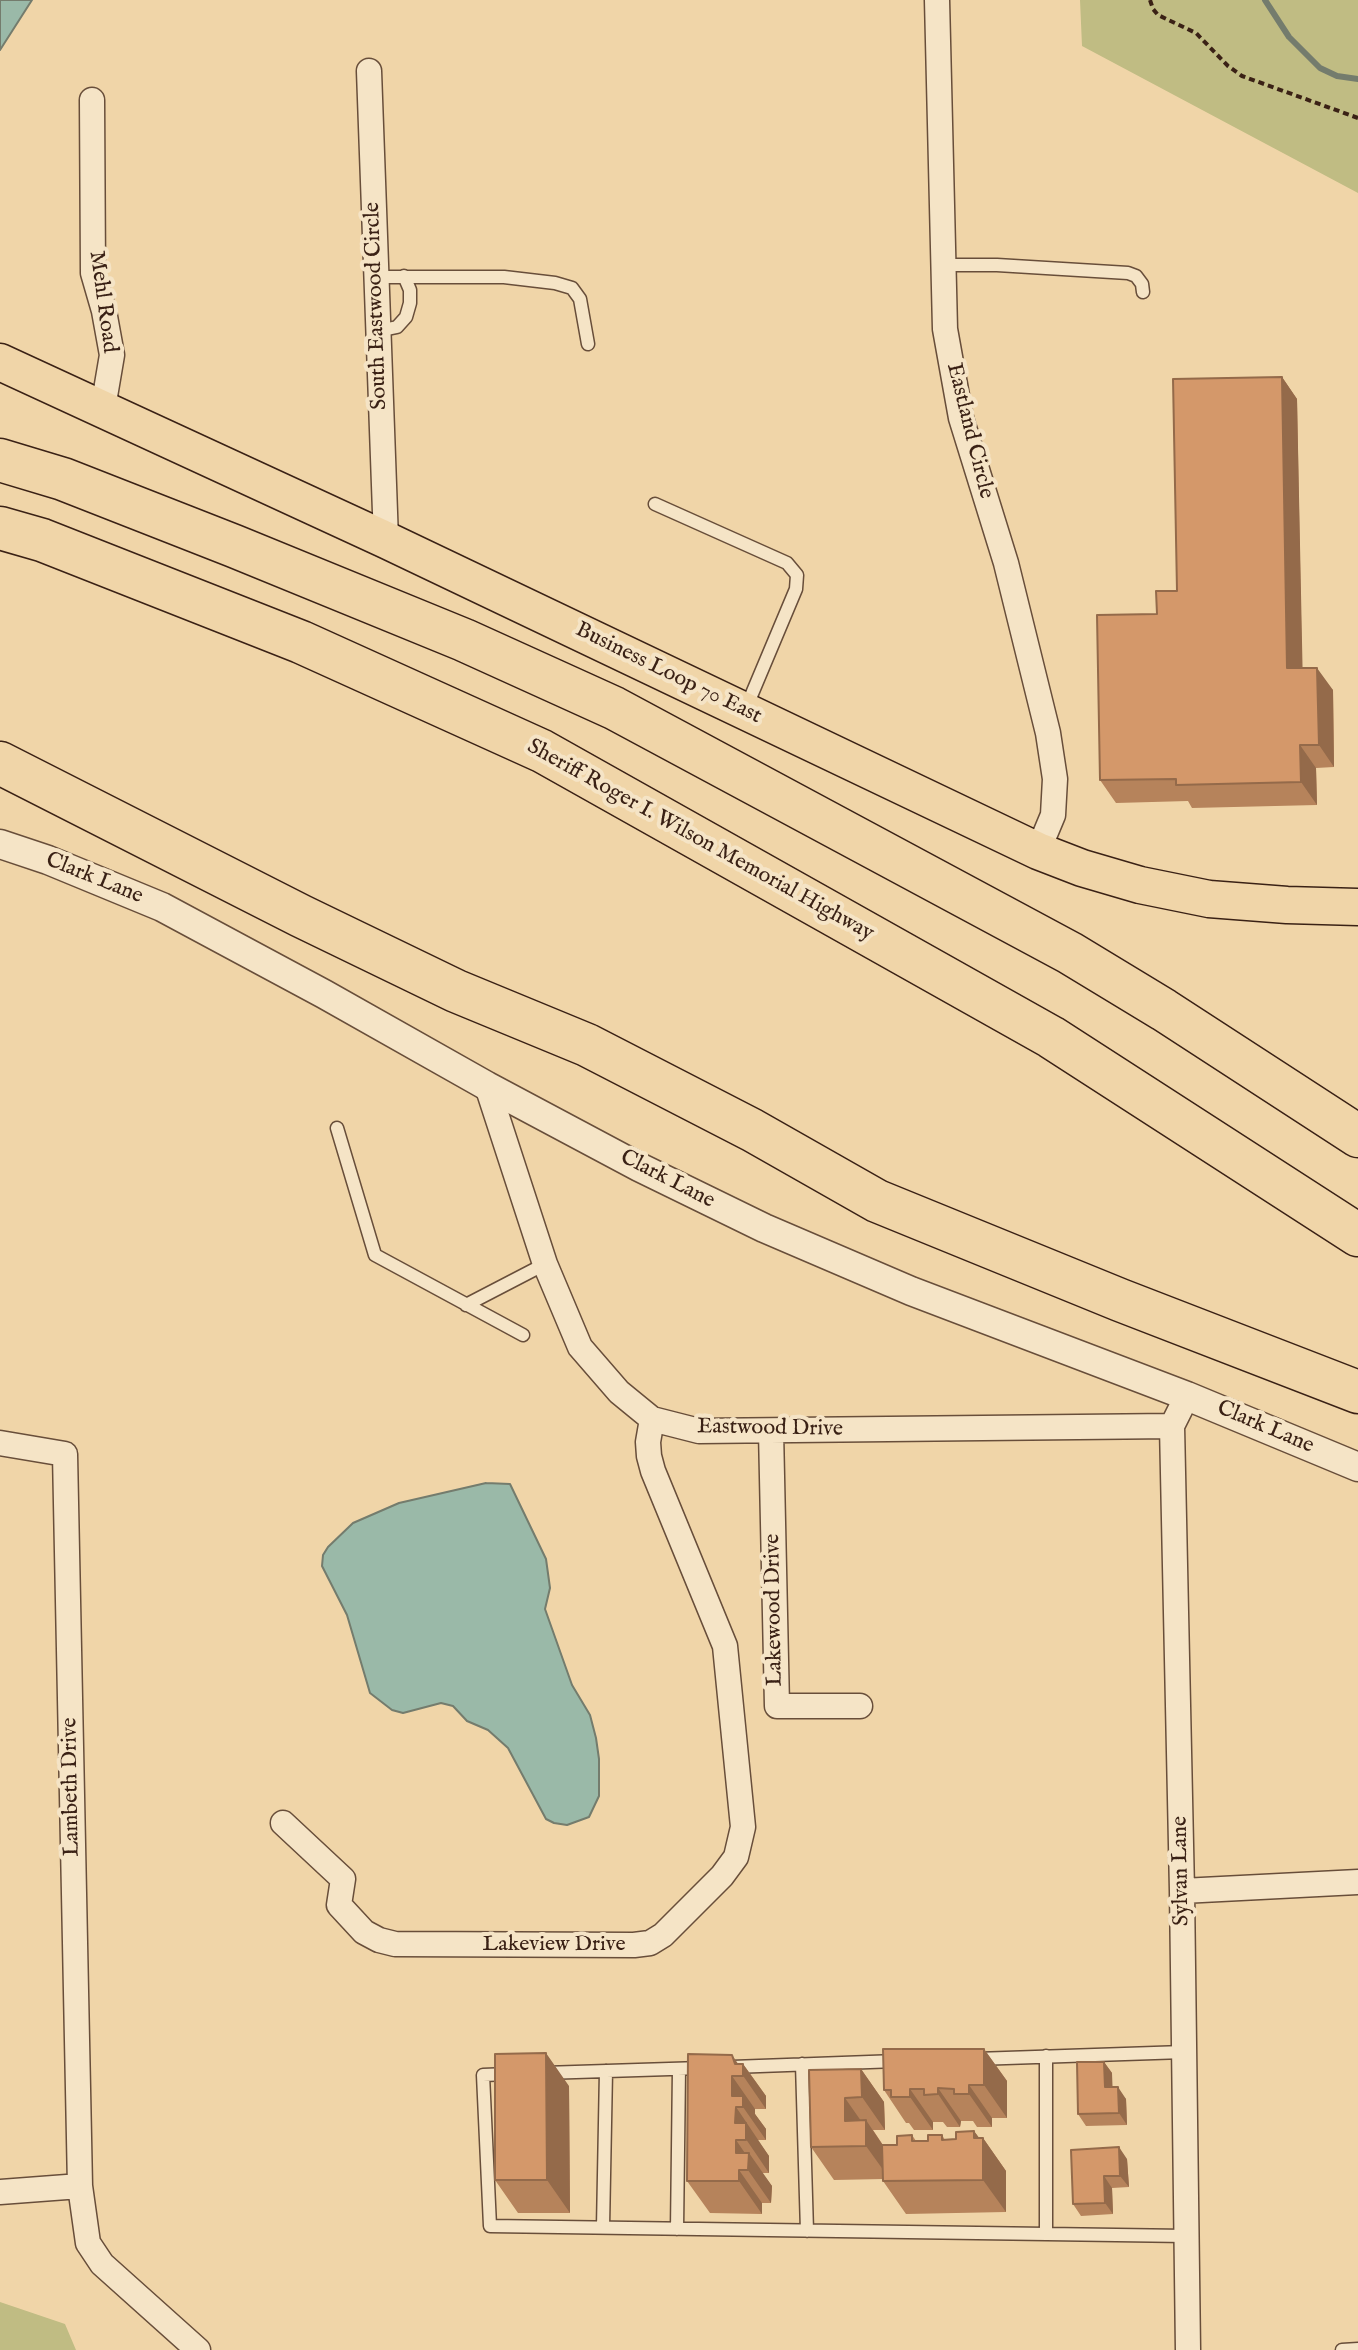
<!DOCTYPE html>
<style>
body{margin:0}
canvas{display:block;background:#f0d5a8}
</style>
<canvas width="1358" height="2350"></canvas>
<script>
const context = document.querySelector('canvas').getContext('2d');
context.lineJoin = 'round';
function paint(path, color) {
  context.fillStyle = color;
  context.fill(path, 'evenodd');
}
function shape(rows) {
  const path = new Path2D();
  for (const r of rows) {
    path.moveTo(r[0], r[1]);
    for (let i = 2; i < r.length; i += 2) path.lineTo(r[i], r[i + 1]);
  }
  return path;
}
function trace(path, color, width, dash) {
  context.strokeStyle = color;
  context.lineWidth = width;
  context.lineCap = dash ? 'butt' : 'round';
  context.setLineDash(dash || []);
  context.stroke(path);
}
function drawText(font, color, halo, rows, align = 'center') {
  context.font = font + ' "IM FELL English",serif';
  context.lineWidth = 8;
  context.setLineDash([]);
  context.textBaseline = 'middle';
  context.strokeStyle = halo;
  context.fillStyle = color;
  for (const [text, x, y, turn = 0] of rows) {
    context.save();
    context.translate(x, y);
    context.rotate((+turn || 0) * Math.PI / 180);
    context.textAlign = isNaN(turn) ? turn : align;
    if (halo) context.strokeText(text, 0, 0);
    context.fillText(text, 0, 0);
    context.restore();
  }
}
const green = shape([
 [1080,0,1358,0,1358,193,1082,46],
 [0,2302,65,2324,76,2350,0,2350]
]);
const water = shape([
 [0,0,32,0,0,50,0,0],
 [486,1483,510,1484,546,1559,550,1588,545,1609,572,1685,590,1715,596,1738,599,1759,599,1796,589,1817,567,1825,554,1823,546,1819,508,1748,488,1730,467,1721,453,1706,441,1703,403,1713,392,1710,370,1693,347,1615,322,1566,323,1555,328,1547,353,1523,399,1503,486,1483]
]);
const stream = shape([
 [1265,0,1289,37,1320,68,1337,76,1358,79]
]);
const path = shape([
 [1150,0,1153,9,1158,15,1196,33,1228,66,1242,76,1358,118]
]);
const service = shape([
 [944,265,997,265,1128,273,1136,276,1142,284,1143,292],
 [376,277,504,277,555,283,572,288,580,299,588,344],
 [378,331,397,327,406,317,410,303,410,290,404,276],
 [655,504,787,563,797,575,796,589,746,708],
 [337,1128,375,1255,523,1335],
 [466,1305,545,1264],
 [976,2059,1184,2052],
 [802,2064,807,2231],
 [732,2067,897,2061],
 [544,2073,701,2068],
 [509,2074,483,2075,490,2226,1186,2236],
 [603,2227,606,2071],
 [677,2229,679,2069],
 [1046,2234,1046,2056],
 [1342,2350,1358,2349]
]);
const minor = shape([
 [937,0,945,329,961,418,1006,563,1048,733,1055,779,1053,815,1038,851],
 [369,71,386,540],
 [92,100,93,273,104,311,112,355,103,408],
 [487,1086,545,1264,580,1347,619,1392,652,1419,699,1431,1172,1426],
 [1187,1396,1172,1426,1182,1891,1188,2350],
 [771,1431,777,1706,860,1706],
 [0,1443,65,1454,80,2186,88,2243,102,2264,198,2350],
 [283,1823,343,1879,339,1905,364,1932,379,1940,395,1944,634,1945,650,1943,663,1935,722,1876,736,1857,743,1827,725,1646,653,1471,649,1456,648,1442,652,1419],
 [1182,1891,1358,1882],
 [0,2192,80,2186]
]);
const tertiary = shape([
 [0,844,48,860,162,907,324,994,487,1086,639,1167,764,1228,911,1291,1187,1396,1358,1467]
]);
const primary = shape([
 [0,362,386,540,1038,851,1082,868,1140,885,1209,899,1287,905,1358,907]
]);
const motorway = shape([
 [0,460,63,479,234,546,464,640,614,708,1070,953,1164,1010,1358,1136],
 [0,528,42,540,301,642,542,751,1051,1037,1358,1235],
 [0,763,301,916,456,991,587,1045,752,1130,877,1201,1120,1300,1358,1392]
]);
const wall = shape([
 [1282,377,1297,399,1302,668,1333,690,1334,767,1316,768,1317,805,1192,808,1188,801,1116,803,1100,780,1157,614,1177,591],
 [984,2049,1007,2081,1007,2118,992,2118,992,2127,977,2127,973,2121,961,2121,960,2127,947,2127,943,2122,933,2122,933,2130,914,2130,909,2123,906,2123,884,2090],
 [1104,2062,1112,2073,1112,2087,1126,2099,1127,2125,1086,2126,1078,2114],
 [738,2064,743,2064,766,2096,766,2109,755,2109,755,2114,766,2129,766,2140,758,2140,758,2141,769,2156,769,2173,762,2173,772,2186,771,2203,762,2203,762,2214,710,2213,687,2181],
 [861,2069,884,2102,885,2130,873,2130,883,2145,897,2145,912,2135,916,2141,928,2141,942,2135,945,2140,956,2139,974,2131,979,2138,983,2138,1006,2171,1006,2212,906,2214,883,2181,883,2179,834,2180,811,2147],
 [569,2086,570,2213,518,2213,495,2180],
 [1071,2150,1127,2159,1129,2187,1112,2188,1113,2214,1081,2216,1073,2204]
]);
const shadedWall = shape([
 [1282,377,1297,399,1303,690,1287,668],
 [1317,668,1333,690,1334,767,1319,745],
 [1300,745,1316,768,1317,805,1301,782],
 [984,2049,1007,2081,1007,2118,984,2085],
 [546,2053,569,2086,570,2213,547,2180],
 [732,2055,743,2071,743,2064,766,2096,766,2109,735,2064],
 [1104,2062,1112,2073,1113,2099,1105,2087],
 [861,2069,884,2102,885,2130,862,2097],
 [732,2076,755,2109,755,2114,766,2129,766,2140,743,2107,732,2096],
 [969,2085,992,2118,992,2127,969,2094],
 [1118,2087,1126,2099,1127,2125,1119,2113],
 [938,2088,961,2121,960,2127,938,2094],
 [910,2089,933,2122,933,2130,910,2097],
 [845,2098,866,2128,866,2120,888,2153,889,2178,866,2146,845,2121],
 [736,2107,769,2156,769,2173,735,2123],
 [974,2131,983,2143,983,2138,1006,2171,1006,2212,983,2180,974,2138],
 [736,2140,749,2159,749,2153,772,2186,771,2203,736,2153],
 [1119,2147,1127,2159,1129,2187,1120,2176],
 [739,2170,762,2203,762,2214,739,2181],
 [1104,2176,1112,2188,1113,2214,1105,2203]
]);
const building = shape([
 [1282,377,1287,668,1317,668,1319,745,1300,745,1301,782,1176,785,1176,779,1100,780,1097,615,1157,614,1156,591,1177,591,1173,379,1282,377],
 [883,2049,984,2049,984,2085,969,2085,969,2094,954,2094,954,2089,938,2088,938,2094,924,2095,924,2089,910,2089,910,2097,891,2097,891,2090,884,2090,883,2049],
 [546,2053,547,2180,495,2180,495,2054,546,2053],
 [688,2054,732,2055,735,2064,743,2064,743,2076,732,2076,732,2096,743,2096,743,2107,736,2107,735,2123,746,2123,746,2140,736,2140,736,2153,749,2153,748,2170,739,2170,739,2181,687,2181,688,2054],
 [1077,2062,1104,2062,1105,2087,1118,2087,1119,2113,1078,2114,1077,2062],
 [861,2069,862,2097,845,2098,845,2121,866,2120,866,2146,811,2147,809,2070,861,2069],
 [974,2131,974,2138,983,2138,983,2180,883,2181,882,2145,897,2145,897,2136,912,2135,912,2141,928,2141,928,2135,942,2135,942,2140,956,2139,956,2132,974,2131],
 [1119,2147,1120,2176,1104,2176,1105,2203,1073,2204,1071,2150,1119,2147]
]);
const streetNames = [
 ["Mehl Road",102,302,82],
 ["South Eastwood Circle",377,306,-92],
 ["Eastland Circle",969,431,76],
 ["Business Loop 70 East",668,674,26],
 ["Sheriff Roger I. Wilson Memorial Highway",700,841,29],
 ["Clark Lane",94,879,22],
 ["Clark Lane",667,1180,27],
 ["Clark Lane",1265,1428,23],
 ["Eastwood Drive",770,1429,1],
 ["Lakewood Drive",775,1610,-91],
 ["Lambeth Drive",72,1787,-91],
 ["Sylvan Lane",1182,1871,-91],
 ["Lakeview Drive",554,1945]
];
paint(green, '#c0bc83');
paint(water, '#9ab9a8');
trace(water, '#747c6d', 2);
trace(stream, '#747c6d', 6);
trace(service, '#684e3a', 15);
trace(minor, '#684e3a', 27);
trace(tertiary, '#684e3a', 31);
trace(primary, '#3a2115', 39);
trace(motorway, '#3a2115', 45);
trace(path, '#3a2115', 4, [6, 4]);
trace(service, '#f5e4c6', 12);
trace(minor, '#f5e4c6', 24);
trace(tertiary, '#f5e4c6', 28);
trace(primary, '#f0d5a8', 36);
trace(motorway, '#f0d5a8', 42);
paint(wall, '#b6835b');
paint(shadedWall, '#946a4a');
paint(building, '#d4986a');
trace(building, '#946a4a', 2);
drawText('22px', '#3a2115', '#f5e4c6', streetNames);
</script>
